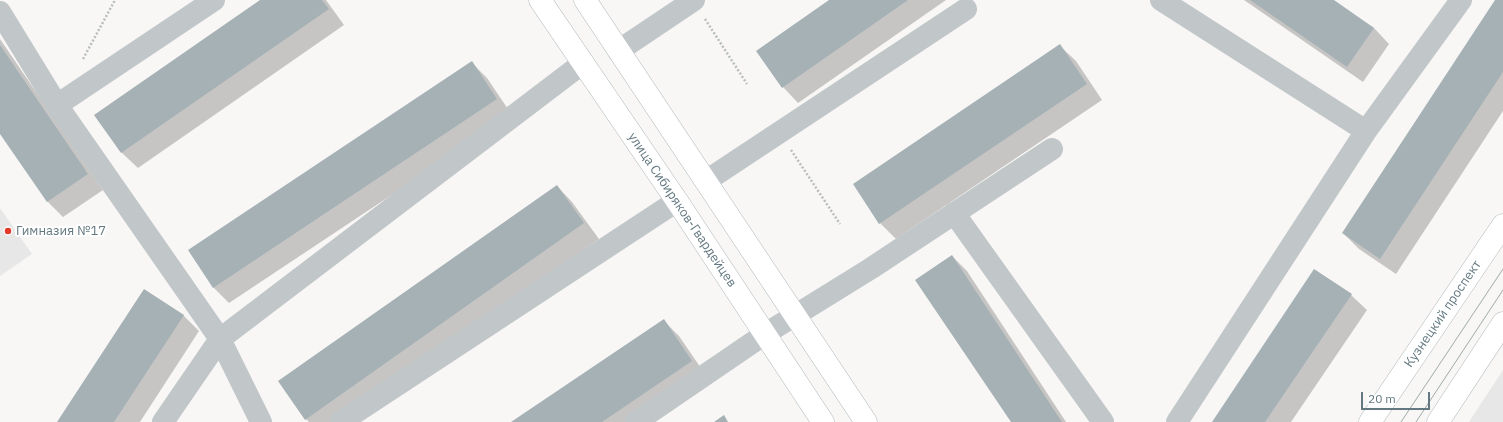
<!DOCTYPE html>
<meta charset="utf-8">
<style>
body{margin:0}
#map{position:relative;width:1503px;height:422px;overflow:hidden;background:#f8f7f5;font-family:"IBM Plex Sans",sans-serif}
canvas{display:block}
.scale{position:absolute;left:1361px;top:392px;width:69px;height:18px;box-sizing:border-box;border:2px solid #637880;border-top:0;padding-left:5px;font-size:12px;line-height:14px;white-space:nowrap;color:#637880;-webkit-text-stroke:3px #fff;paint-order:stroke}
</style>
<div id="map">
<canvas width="1503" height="422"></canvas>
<div class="scale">20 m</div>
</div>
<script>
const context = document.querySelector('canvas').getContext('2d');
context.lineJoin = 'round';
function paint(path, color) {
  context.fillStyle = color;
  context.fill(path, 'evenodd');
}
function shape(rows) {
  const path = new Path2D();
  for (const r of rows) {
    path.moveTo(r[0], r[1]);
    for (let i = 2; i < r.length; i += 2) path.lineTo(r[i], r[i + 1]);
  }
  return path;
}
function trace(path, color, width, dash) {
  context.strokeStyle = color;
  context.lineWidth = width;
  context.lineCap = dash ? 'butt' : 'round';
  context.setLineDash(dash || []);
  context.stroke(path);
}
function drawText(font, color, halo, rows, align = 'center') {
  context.font = font + ' "IBM Plex Sans",sans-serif';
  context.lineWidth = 4;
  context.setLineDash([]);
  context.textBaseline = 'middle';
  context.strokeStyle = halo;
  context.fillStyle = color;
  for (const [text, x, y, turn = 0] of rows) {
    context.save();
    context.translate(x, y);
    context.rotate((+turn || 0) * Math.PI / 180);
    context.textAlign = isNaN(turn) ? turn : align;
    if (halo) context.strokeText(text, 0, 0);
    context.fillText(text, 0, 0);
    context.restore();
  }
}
const built = shape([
 [0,208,32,254,0,276],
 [1503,370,1503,422,1469,422]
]);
const shadow = shape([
 [262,0,326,0,344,25,138,168,122,153,96,115],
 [831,0,946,0,798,103,783,87],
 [1244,0,1332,0,1374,28,1389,44,1363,82],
 [1496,0,1503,0,1503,111,1396,274,1359,249,1343,233],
 [0,39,103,190,63,217,48,202,0,132],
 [1060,46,1076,61,1102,100,896,239,880,223],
 [471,62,487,78,512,115,229,303,214,288,189,251],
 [557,186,572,202,599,239,339,422,309,422,306,419],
 [952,256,967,271,1066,422,1012,422],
 [1351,295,1367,310,1291,422,1213,422],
 [183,315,199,331,140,422,59,422],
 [664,321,679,336,707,377,640,422,513,422]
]);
const building = shape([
 [260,0,322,0,329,9,121,153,94,115],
 [829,0,908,0,782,88,756,51],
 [1250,0,1334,0,1374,28,1347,67],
 [1495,0,1503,0,1503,72,1380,259,1342,233],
 [1060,44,1087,84,879,224,853,184],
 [0,45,88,174,47,202,0,134],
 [472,61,497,99,213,288,188,250],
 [557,185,584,223,305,420,278,381],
 [952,255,1062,422,1011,422,915,280],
 [1314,269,1352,294,1265,422,1212,422],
 [144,289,184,315,114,422,57,422],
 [664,319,692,361,602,422,511,422],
 [724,415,728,422,714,422]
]);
const path = shape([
 [705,19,747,84],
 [83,59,115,0],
 [791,150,840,224]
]);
const minor = shape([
 [1161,0,1366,131],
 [0,12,57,105,220,339,261,422],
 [618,51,694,0],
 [57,105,214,0],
 [706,181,966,9],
 [954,213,1103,422],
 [163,422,220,339,583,63],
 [341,422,677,201],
 [636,422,765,334,870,269,1052,149],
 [1177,422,1366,131,1461,0]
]);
const major = shape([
 [540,0,677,201,823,422],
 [585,0,866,422],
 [1370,422,1503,225],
 [1438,422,1503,323]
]);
const tram = shape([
 [1401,422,1503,269],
 [1416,422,1503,290]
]);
const markers = [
 [8,231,4,"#e2392b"]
];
const streetNames = [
 ["улица Сибиряков-Гвардейцев",682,210,56],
 ["Кузнецкий проспект",1443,314,-56]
];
const poiNames = [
 ["Гимназия №17",16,231]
];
paint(built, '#e6e7e6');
paint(shadow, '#0003');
paint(building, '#a5b1b4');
trace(major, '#b2b8bb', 23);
trace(path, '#b9bdbf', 2.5, [2, 2]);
trace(minor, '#c1c6c9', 22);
trace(major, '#fff', 22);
trace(tram, '#a0a9ad', 1);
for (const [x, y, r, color] of markers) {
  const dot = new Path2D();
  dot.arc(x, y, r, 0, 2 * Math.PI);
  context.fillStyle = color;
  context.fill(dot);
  trace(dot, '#fff', 1.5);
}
drawText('13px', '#637880', '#fff', streetNames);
drawText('13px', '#637880', '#fff', poiNames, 'left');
</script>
